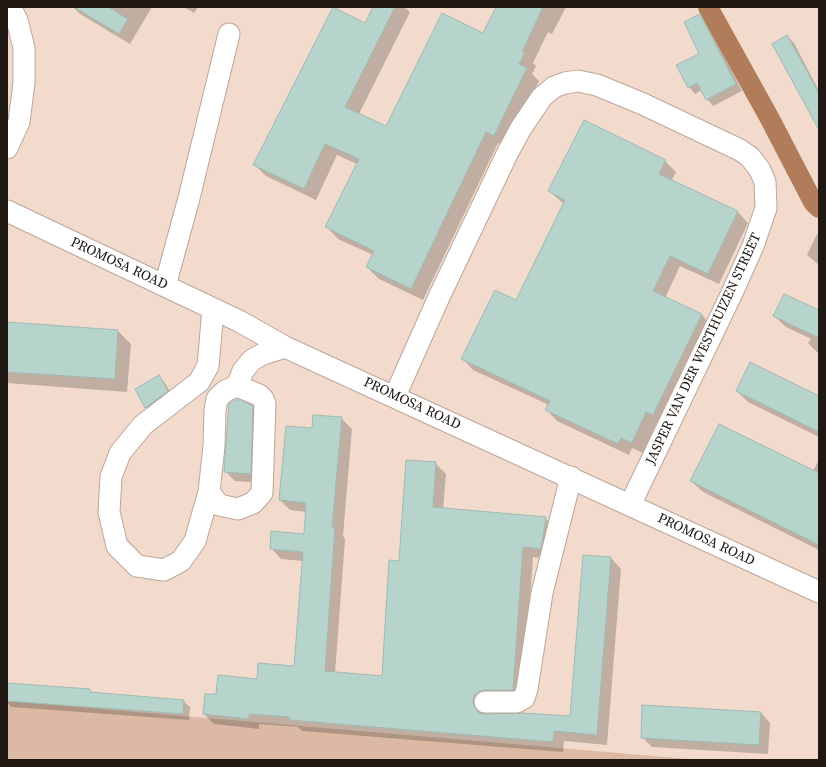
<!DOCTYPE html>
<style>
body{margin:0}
#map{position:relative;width:826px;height:767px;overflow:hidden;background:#f2dacc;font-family:"Source Serif 4",serif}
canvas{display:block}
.frame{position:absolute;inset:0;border:8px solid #201813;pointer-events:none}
</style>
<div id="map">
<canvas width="826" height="767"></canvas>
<div class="frame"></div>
</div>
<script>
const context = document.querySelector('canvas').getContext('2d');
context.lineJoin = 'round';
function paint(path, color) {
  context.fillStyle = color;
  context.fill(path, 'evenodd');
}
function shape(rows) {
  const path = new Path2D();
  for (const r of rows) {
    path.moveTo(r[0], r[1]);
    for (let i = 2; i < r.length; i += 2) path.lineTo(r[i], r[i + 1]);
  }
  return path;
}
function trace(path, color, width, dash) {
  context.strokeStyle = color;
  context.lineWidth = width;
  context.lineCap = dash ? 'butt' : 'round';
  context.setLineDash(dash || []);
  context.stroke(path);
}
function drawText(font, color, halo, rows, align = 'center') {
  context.font = font + ' "Source Serif 4",serif';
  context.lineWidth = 3.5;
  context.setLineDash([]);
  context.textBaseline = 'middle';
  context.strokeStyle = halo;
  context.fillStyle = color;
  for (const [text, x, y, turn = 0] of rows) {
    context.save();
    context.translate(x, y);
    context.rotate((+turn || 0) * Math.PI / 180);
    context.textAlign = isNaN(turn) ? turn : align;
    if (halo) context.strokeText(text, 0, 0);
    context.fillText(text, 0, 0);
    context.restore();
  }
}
const green = shape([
 [7,701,701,760,7,760]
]);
const shadow = shape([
 [73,7,152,7,130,44,80,14],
 [184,7,198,7,194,13],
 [374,7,404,7,410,12,359,114,387,128,484,34,497,7,566,7,552,34,548,32,533,63,536,66,532,74,539,81,506,147,498,143,423,300,379,279,367,267,373,255,338,239,327,227,357,164,337,155,316,200,266,176,254,164,366,24],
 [700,15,707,22,742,91,713,106,707,99,702,90,695,94,689,87,701,54],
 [787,36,794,43,819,91,819,129],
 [665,161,676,172,671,181,738,212,748,223,719,284,680,266,665,298,702,315,712,326,664,425,657,422,643,453,632,448,629,455,557,421,547,410,549,405,473,370,463,359,517,301,564,204,549,191],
 [817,234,819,235,819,265,807,255],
 [819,311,819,354,808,343,811,339,786,327,774,316],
 [7,323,118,331,131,344,127,392,7,383],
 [159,377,165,383,174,398,153,414,146,407,136,389],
 [737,391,819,397,819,437,748,402],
 [252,407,262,417,260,483,235,481,225,471],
 [341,418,352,429,343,536,345,539,335,673,383,677,400,562,435,463,446,474,443,509,545,518,556,528,551,559,533,557,523,700,485,707,483,715,571,718,611,558,621,569,607,745,564,741,563,752,302,731,298,727,259,724,259,729,214,724,204,714,216,696,295,667,303,561,281,559,271,548,305,535,307,512,290,510,280,500,313,430],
 [819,460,819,550,703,492,691,481,813,471],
 [7,684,90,690,93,694,183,701,190,707,189,720,11,707,7,702],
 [761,713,770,723,768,754,652,747,642,737]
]);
const canal = shape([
 [708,7,770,119,813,202,819,208]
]);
const building = shape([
 [74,7,108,7,128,19,119,34,74,7],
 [333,7,365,23,373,7,395,7,345,107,386,126,442,13,483,33,496,7,543,7,522,52,525,53,519,64,527,68,494,136,486,132,411,289,366,267,374,251,325,227,359,159,325,144,304,189,253,165,333,7],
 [700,14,736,84,706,100,697,83,688,88,676,65,699,54,684,22,700,14],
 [787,35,819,93,819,130,772,44,787,35],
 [584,120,666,160,659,174,738,211,708,274,670,256,653,291,702,314,653,415,646,412,632,443,621,438,618,444,545,410,550,401,461,359,495,290,516,300,565,200,548,191,584,120],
 [784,294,819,310,819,338,773,316,784,294],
 [7,322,118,330,115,379,7,372,7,322],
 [750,362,819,396,819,432,736,391,750,362],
 [159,375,168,391,145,408,135,389,159,375],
 [235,400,241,400,253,406,251,474,224,472,229,404,235,400],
 [313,415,342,417,332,527,335,527,325,671,382,676,389,560,399,561,406,460,436,462,433,507,546,517,541,549,523,547,513,690,485,690,479,692,474,696,473,702,475,708,479,713,485,714,522,713,570,716,583,555,611,557,597,735,554,731,553,742,290,720,290,717,249,714,249,719,203,714,205,694,216,694,218,675,257,679,258,663,294,666,303,552,270,549,271,531,304,534,306,503,279,500,286,426,312,428,313,415],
 [719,424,819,473,819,545,690,481,719,424],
 [7,683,90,689,90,692,184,700,183,714,7,701,7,683],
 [642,705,761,712,759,745,641,738,642,705]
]);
const minor = shape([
 [7,148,19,122,24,83,24,48,17,20,10,7],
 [7,211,239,321,285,347,819,592],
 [165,286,189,198,229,34],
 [213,309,208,366,199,382,143,425,120,453,111,477,109,512,117,546,137,566,164,570,181,561,195,541,209,492,214,446,215,410,217,399,225,391,237,386,243,371,252,360,263,354,285,347],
 [395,396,439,297,507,154,521,128,542,97,554,87,565,83,578,81,597,85,643,104,740,150,750,157,760,170,765,182,766,208,753,246,732,293,630,505],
 [209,492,219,505,238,509,253,503,262,493,265,404,263,399,259,395,237,386],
 [485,702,517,702,524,698,527,689,542,593,571,477]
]);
const streetNames = [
 ["PROMOSA ROAD",119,264,25],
 ["JASPER VAN DER WESTHUIZEN STREET",704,349,-65],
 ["PROMOSA ROAD",412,404,25],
 ["PROMOSA ROAD",706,540,25]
];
paint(green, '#dcb9a4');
paint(shadow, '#0003');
trace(canal, '#b17c5a', 20);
paint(building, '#b6d3cc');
trace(building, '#9ebab3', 1);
trace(minor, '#bca699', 23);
trace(minor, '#fff', 21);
drawText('14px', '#201813', '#fff', streetNames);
</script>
